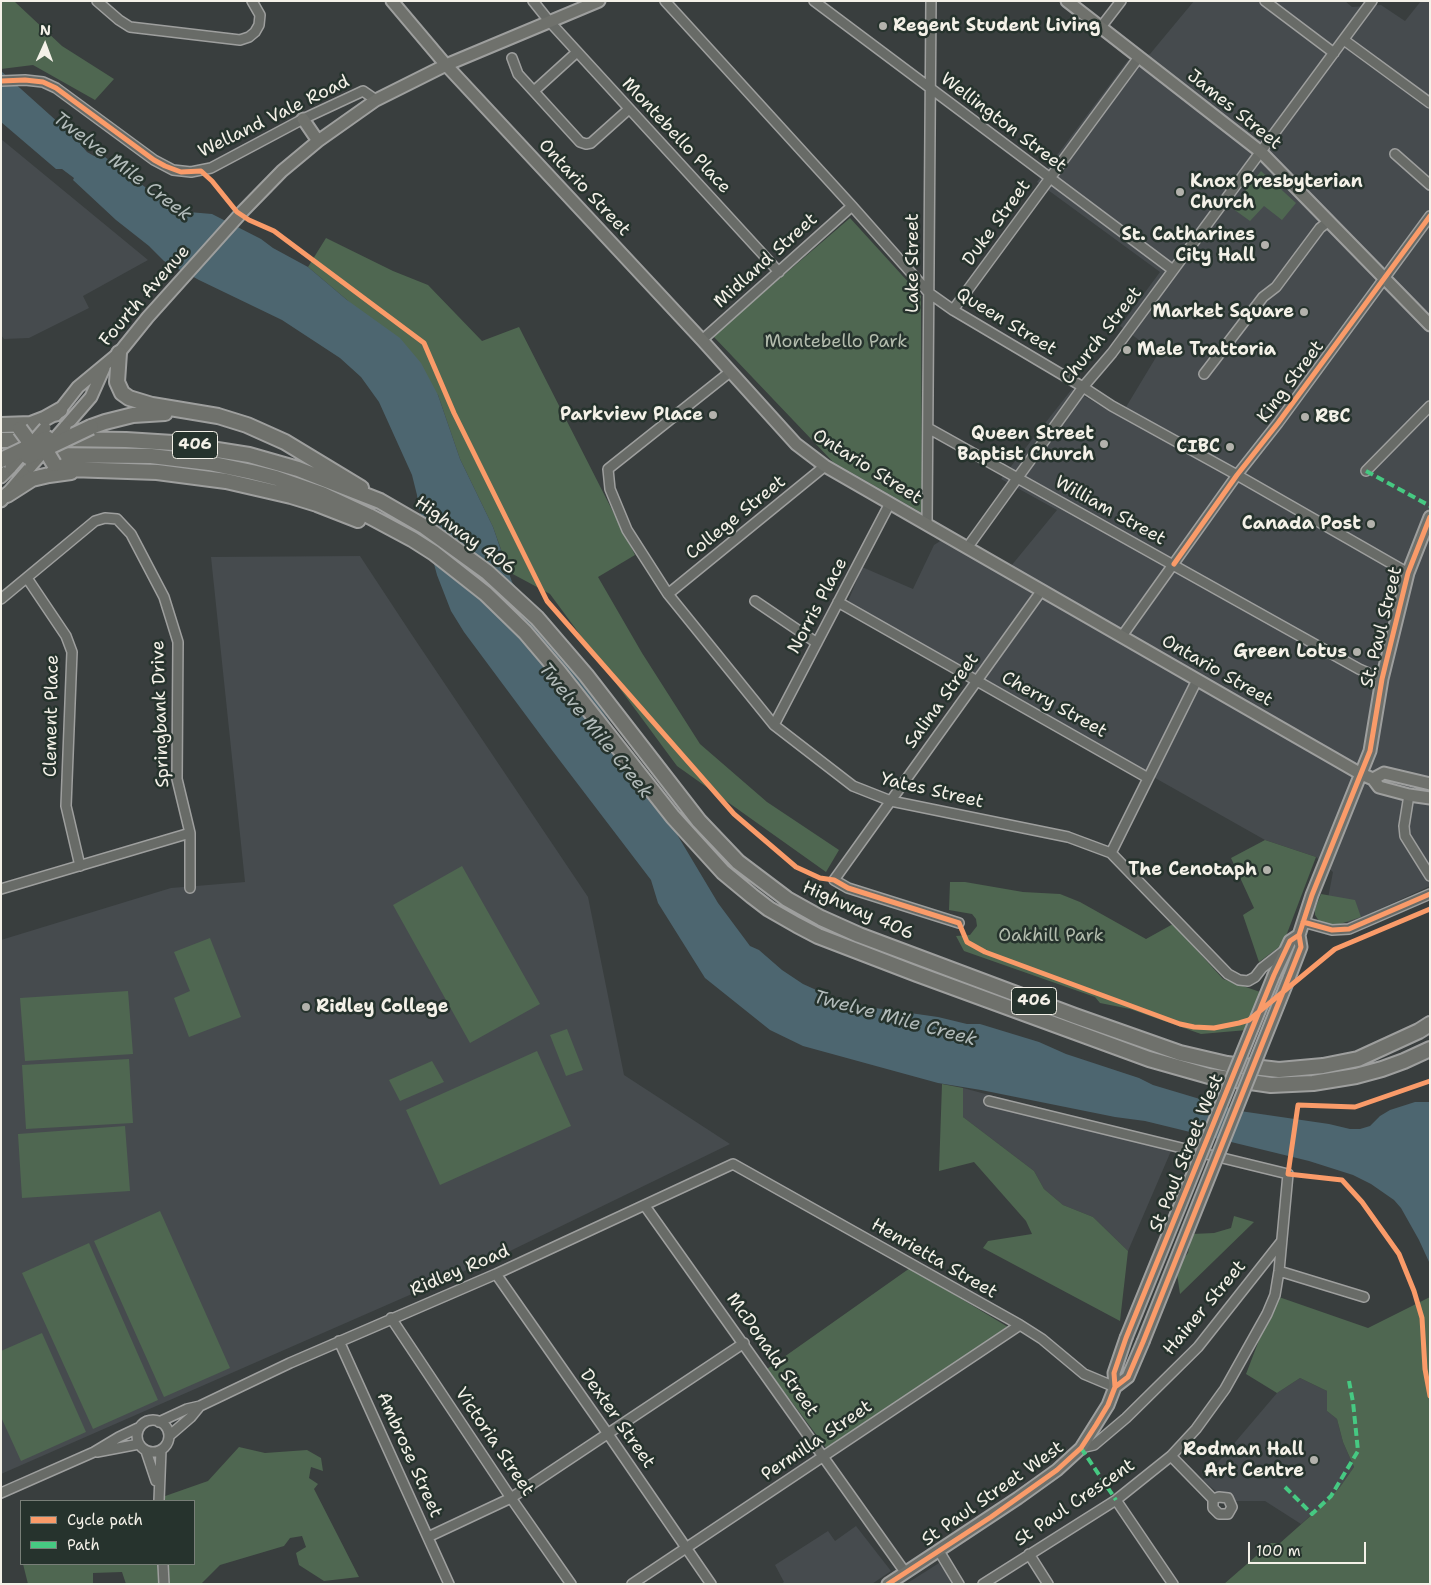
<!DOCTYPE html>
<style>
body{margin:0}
#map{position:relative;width:1431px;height:1585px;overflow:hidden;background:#393e3e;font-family:"Shantell Sans",sans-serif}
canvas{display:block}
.frame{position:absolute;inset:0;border:2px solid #f4f1e8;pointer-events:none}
.legend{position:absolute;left:20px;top:1500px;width:175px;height:65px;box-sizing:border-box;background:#26332d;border:1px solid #787f78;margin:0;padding:6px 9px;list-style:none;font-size:15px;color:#f4f1e8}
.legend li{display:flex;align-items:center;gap:10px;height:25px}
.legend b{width:25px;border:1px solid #787f78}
.north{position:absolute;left:20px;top:20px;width:50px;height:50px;-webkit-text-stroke:4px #26332d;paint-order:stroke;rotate:2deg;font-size:14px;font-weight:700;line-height:20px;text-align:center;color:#f4f1e8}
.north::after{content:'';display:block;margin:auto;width:18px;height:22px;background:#f4f1e8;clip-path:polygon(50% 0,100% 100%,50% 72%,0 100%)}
.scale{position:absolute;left:1248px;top:1542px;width:118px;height:22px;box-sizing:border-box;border:2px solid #f4f1e8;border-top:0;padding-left:6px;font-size:15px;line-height:18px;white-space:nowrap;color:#f4f1e8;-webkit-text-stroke:4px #26332d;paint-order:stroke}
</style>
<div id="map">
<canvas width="1431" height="1585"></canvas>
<div class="frame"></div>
<ul class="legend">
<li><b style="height:6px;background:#fa9b69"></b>Cycle path</li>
<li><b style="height:6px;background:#46c982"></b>Path</li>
</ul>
<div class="north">N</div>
<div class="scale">100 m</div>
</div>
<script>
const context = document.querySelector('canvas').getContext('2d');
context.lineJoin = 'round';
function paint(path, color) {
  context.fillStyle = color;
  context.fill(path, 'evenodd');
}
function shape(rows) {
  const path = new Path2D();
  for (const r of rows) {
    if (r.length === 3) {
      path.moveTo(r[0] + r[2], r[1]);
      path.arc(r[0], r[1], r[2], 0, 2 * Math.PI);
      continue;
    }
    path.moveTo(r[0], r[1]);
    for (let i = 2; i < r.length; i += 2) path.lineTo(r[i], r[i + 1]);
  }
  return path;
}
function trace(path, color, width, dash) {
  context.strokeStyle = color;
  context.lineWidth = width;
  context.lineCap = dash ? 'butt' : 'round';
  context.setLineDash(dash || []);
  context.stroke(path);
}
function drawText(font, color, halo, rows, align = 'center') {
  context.font = font + ' "Shantell Sans",sans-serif';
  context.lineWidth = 5;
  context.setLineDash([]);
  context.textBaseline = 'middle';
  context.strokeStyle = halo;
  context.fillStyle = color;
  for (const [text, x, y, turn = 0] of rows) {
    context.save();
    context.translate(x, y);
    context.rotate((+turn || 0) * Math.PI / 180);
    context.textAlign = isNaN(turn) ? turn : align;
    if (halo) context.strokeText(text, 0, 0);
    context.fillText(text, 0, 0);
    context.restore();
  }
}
const built = shape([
 [1194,1,1345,1,1352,7,1381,5,1405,21,1421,1,1430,1,1430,886,1349,923,1325,914,1333,872,1316,857,1265,840,847,604,862,567,913,589,934,545,953,533,1011,566,1057,510,1001,479,1072,389,1120,417,1158,354,1120,326,1160,272,1037,182,1128,60,1150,54],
 [1,139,148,260,83,296,89,308,29,338,4,339,1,335],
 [360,556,412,635,588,897,624,1075,730,1144,510,1251,1,1474,1,940,171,888,245,882,211,557],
 [963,1088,1174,1144,1128,1251,1093,1217,1063,1205,1044,1189,1034,1171,963,1117],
 [1300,1378,1327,1391,1327,1411,1337,1419,1343,1442,1354,1467,1340,1487,1324,1504,1301,1524,1265,1501,1227,1501,1203,1480,1277,1393],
 [856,1526,891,1571,872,1584,781,1584,784,1582,775,1565,828,1531,835,1541],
 [939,1563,953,1584,906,1584]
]);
const green = shape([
 [1,1,14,1,62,46,114,79,95,100,33,65,1,69],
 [1261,171,1296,203,1282,220,1264,206,1250,221,1232,208],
 [850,218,921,296,922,513,833,462,713,336],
 [326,238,393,271,428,285,482,341,519,327,635,555,598,577,642,653,700,744,767,802,839,850,826,872,677,766,550,594,509,572,493,527,460,459,438,395,347,300,308,267],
 [1265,840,1316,857,1283,944,1259,962,1243,915,1254,908,1231,858],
 [462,866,540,1004,470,1043,393,905],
 [950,882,965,882,1023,892,1060,894,1080,902,1146,939,1173,924,1223,979,1263,993,1247,1030,1201,1034,1130,1009,1100,1003,1095,997,964,951,956,936,970,935,977,926,976,919,972,914,949,910],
 [1321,894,1355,900,1361,917,1334,926,1326,925,1319,921,1315,915,1315,909],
 [210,938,241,1017,189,1037,174,998,190,991,174,952],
 [128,991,133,1054,25,1061,20,998],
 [567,1029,583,1070,566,1076,550,1035],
 [537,1051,571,1126,440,1185,406,1110],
 [129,1059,133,1123,26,1129,22,1065],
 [432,1061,444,1082,400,1101,389,1080],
 [942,1084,963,1088,963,1117,1034,1171,1044,1189,1063,1205,1093,1217,1128,1251,1120,1321,983,1248,988,1241,1032,1234,1026,1221,974,1162,939,1171],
 [125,1126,130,1191,22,1198,18,1134],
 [160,1211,230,1368,164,1397,94,1241],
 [1234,1216,1254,1222,1180,1294,1176,1267,1188,1253,1192,1234,1214,1233,1231,1228],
 [89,1243,158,1400,93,1429,22,1273],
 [910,1268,1008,1327,1008,1331,827,1449,767,1369],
 [1276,1296,1368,1328,1430,1297,1430,1584,1224,1584,1271,1543,1280,1543,1324,1504,1340,1487,1354,1467,1343,1442,1337,1419,1327,1411,1327,1391,1300,1378,1277,1393,1246,1374],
 [42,1333,86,1432,21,1461,1,1417,1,1351],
 [239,1447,265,1453,307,1450,321,1458,323,1471,311,1467,309,1478,318,1484,314,1489,359,1577,324,1581,299,1565,296,1553,306,1547,302,1536,290,1538,284,1546,220,1565,201,1584,126,1584,122,1572,93,1573,93,1584,28,1584,23,1564,194,1564,194,1501,151,1501,208,1481]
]);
const water = shape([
 [1,71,60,124,77,135,82,146,87,152,94,156,105,157,177,211,212,214,261,239,273,248,308,267,347,300,400,338,421,363,438,395,460,459,493,527,512,582,521,595,523,594,608,719,718,903,750,946,759,950,782,970,803,984,834,998,868,1007,938,1017,967,1024,980,1024,1039,1042,1066,1054,1139,1078,1153,1085,1240,1111,1329,1124,1350,1129,1360,1129,1370,1126,1380,1116,1390,1110,1415,1102,1430,1102,1430,1264,1419,1240,1401,1208,1394,1200,1371,1184,1353,1175,1309,1161,1145,1121,1115,1117,981,1090,938,1083,803,1046,770,1030,705,978,658,903,651,880,548,745,464,632,451,611,437,575,418,505,417,495,412,475,379,402,361,377,340,358,282,320,199,280,164,261,149,246,116,220,73,180,74,178,62,169,56,169,1,122]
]);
const minor = shape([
 [97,1,119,20,130,27,240,40,249,37,255,32,259,25,260,15,252,1],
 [533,1,549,21,779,272],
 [665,1,852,206,929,293,953,310,1083,387,1112,406,1237,475,1408,573],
 [814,1,1173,270],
 [1265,1,1334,53],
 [1101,27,1121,1],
 [1344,40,1430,103],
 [512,58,518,74,580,142,586,144,591,143,629,109],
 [1,81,25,80,43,82,56,88,154,160,173,170,191,172,211,168,303,119,363,91,376,100],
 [534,91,577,52],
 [1395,154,1430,185],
 [953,310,1139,57],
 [702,340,852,206],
 [730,372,608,469,610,489,627,530,668,594,774,725,853,786,891,801,1068,837,1111,853,1228,974,1239,980,1248,981,1255,977,1262,968,1285,950],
 [1204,374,1263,297,1276,287,1320,228,1329,221],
 [928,428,1359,669,1382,679],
 [1366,471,1430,406],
 [927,524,931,1],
 [967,548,1083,387,1112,353,1372,1],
 [27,578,66,636,72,652,66,806,80,866],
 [668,594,825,466],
 [1,599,95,521,105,518,117,519,131,534,164,597,178,642,177,779,190,833,190,888],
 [755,601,817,643],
 [838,602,1148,778],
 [1122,636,1237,475,1278,423,1430,216],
 [774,725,890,503],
 [1409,795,1404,826,1405,836,1430,876],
 [1111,853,1197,680],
 [1,889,190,833],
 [1303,922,1332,930,1349,929,1430,894],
 [959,923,848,888,834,880,1042,590],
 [645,1206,905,1572],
 [1279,1271,1364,1297],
 [496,1274,608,1434,711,1584],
 [391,1318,511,1498,571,1584],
 [339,1341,449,1584],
 [153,1436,16],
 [159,1422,187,1409,200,1406,290,1363,496,1274,733,1164,1020,1325,1042,1339,1084,1374,1115,1387],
 [169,1436,191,1417,200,1406],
 [1081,1448,1094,1445,1126,1418,1198,1347,1281,1242],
 [146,1451,156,1481],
 [97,1452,139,1444],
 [1171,1456,1213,1499,1213,1508,1219,1514,1228,1514,1232,1507,1228,1498,1219,1497,1213,1499],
 [1,1493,94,1452,119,1437,138,1428],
 [1116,1500,1173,1584],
 [159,1501,161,1450],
 [428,1537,511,1498,744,1343],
 [939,1551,959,1584],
 [1029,1554,1048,1584],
 [163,1564,164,1584],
 [632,1584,1020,1325],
 [983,1584,1116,1500,1171,1456,1196,1429,1225,1389,1267,1314,1275,1295,1279,1271,1288,1174,989,1101]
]);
const major = shape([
 [392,1,446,65,702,340,796,444,825,466,1361,774,1373,779,1379,787,1409,795,1430,798],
 [1067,1,1261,152,1430,325],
 [303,119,318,141],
 [56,415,78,387,119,353,148,317,243,211,282,171,318,141,376,100,446,65,599,1],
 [65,427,91,397,104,368],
 [1,477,11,467],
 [1,501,31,466],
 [1373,779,1384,773,1430,784],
 [1274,975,1290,941,1299,935],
 [1289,978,1301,947,1299,935,1312,895,1370,751,1382,679,1408,573,1430,517],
 [1115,1387,1128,1377,1143,1342],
 [888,1584,1018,1498,1057,1470,1081,1448,1108,1405,1115,1387,1114,1373,1126,1338]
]);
const highway = shape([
 [119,353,117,382,122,393,129,398,152,405,218,416,247,425,285,442,361,488],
 [1,425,31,424,44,419,60,410],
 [91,427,105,422,133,415,165,413],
 [64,439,126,440,173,443,249,455,298,469,380,501,425,527,487,572,537,618,586,675,699,821,738,862,787,899,821,918,859,935,1075,1016,1180,1053,1227,1064,1279,1070,1323,1066,1358,1059,1419,1031,1430,1024],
 [1,440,38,440],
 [37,455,151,456,209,463,252,472,276,478,322,494,369,516,412,539,434,553,486,594,525,632,559,672,673,817,723,872,752,896,769,909,797,925,818,936,917,974,1149,1059,1209,1076,1271,1085,1313,1083,1356,1076,1382,1069,1404,1061,1430,1049],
 [54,464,62,468,69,469,157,472,226,481,291,496,317,504,358,520],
 [7,495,32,479,49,475,71,472]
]);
const majorBridge = shape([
 [31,466,65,427],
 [11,467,45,428],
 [1126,1338,1274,975],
 [1143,1342,1289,978]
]);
const highwayBridge = shape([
 [20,429,28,440,28,457,91,427],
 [1,460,47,438,48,454,54,464]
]);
const quiet = shape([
 [1366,471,1430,506],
 [1081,1448,1116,1500],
 [1285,1487,1312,1514,1331,1496,1358,1451,1353,1402,1349,1381]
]);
const cycleway = shape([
 [1,81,25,80,43,82,56,88,154,160,165,166,181,172,201,171,212,181,237,212,249,220,274,231,424,343,454,413,547,601,734,814,796,867,820,878,834,880,848,888,959,923,967,942,985,952,1180,1024,1194,1027,1214,1028,1239,1023,1249,1020,1335,949,1430,909],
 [1174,564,1237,475,1278,423,1430,216],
 [1303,922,1332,930,1349,929,1430,894],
 [1430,1081,1355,1107,1298,1105,1288,1174,1342,1180,1362,1202,1399,1254,1414,1291,1422,1318,1425,1369,1430,1396],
 [1115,1387,1128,1377,1143,1342,1301,947,1299,935,1312,895,1370,751,1382,679,1408,573,1430,517],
 [888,1584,991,1517,1057,1470,1081,1448,1096,1425,1108,1405,1115,1387,1114,1373,1126,1338,1274,975,1290,941,1299,935]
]);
const markers = [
 [883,26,5,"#b3b2ac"],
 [1180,192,5,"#b3b2ac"],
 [1265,245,5,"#b3b2ac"],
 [1304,312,5,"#b3b2ac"],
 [1127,350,5,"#b3b2ac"],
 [713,415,5,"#b3b2ac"],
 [1305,417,5,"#b3b2ac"],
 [1104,444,5,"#b3b2ac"],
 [1230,447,5,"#b3b2ac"],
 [1371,524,5,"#b3b2ac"],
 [1357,652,5,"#b3b2ac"],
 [1267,870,5,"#b3b2ac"],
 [306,1007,5,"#b3b2ac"],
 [1314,1460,5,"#b3b2ac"]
];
const shields = [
 [195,445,45],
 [1034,1001,45]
];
const shieldNames = [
 ["406",195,445],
 ["406",1034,1001]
];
const poiNames = [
 ["Regent Student Living",893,26,"left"],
 ["Knox Presbyterian",1190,182,"left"],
 ["Church",1190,203,"left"],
 ["St. Catharines",1255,235],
 ["City Hall",1255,256],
 ["Market Square",1294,312],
 ["Mele Trattoria",1137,350,"left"],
 ["Parkview Place",703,415],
 ["RBC",1315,417,"left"],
 ["Queen Street",1094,434],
 ["Baptist Church",1094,455],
 ["CIBC",1220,447],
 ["Canada Post",1361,524],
 ["Green Lotus",1347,652],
 ["The Cenotaph",1257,870],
 ["Ridley College",316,1007,"left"],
 ["Rodman Hall",1304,1450],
 ["Art Centre",1304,1471]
];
const streetNames = [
 ["James Street",1234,110,39],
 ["Welland Vale Road",274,117,-26],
 ["Wellington Street",1003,123,37],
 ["Montebello Place",676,136,47],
 ["Ontario Street",584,188,47],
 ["Duke Street",997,223,-54],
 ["Midland Street",766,261,-42],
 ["Lake Street",913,263,-90],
 ["Fourth Avenue",145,296,-49],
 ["Queen Street",1006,322,31],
 ["Church Street",1102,336,-52],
 ["King Street",1291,382,-53],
 ["Ontario Street",867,467,32],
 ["William Street",1110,511,29],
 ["College Street",736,518,-39],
 ["Highway 406",465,536,36],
 ["Norris Place",818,606,-62],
 ["St. Paul Street",1382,627,-76],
 ["Ontario Street",1217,671,30],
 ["Salina Street",942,701,-54],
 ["Cherry Street",1054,705,29],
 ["Springbank Drive",161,714,-92],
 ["Clement Place",52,716,-89],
 ["Yates Street",932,791,13],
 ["Highway 406",858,911,24],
 ["St Paul Street West",1187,1153,-68],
 ["Henrietta Street",934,1259,30],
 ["Ridley Road",460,1271,-23],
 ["Hainer Street",1205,1308,-50],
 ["McDonald Street",772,1355,55],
 ["Dexter Street",617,1419,55],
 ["Permilla Street",817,1441,-34],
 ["Victoria Street",494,1442,56],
 ["Ambrose Street",409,1455,66],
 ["St Paul Street West",993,1494,-35],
 ["St Paul Crescent",1075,1503,-34]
];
const parkNames = [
 ["Montebello Park",836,342],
 ["Oakhill Park",1051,936]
];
const waterNames = [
 ["Twelve Mile Creek",122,167,37],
 ["Twelve Mile Creek",595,731,51],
 ["Twelve Mile Creek",895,1019,15]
];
paint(built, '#464b4e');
paint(green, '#4f6751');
paint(water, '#4d6670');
trace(minor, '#9e9f9e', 12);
trace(major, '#9e9f9e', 15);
trace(highway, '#9e9f9e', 18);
trace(minor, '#686b67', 9);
trace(major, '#6f716c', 11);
trace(highway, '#6f716c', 14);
trace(majorBridge, '#9e9f9e', 15, []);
trace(highwayBridge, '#9e9f9e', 18, []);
trace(majorBridge, '#6f716c', 11);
trace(highwayBridge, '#6f716c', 14);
trace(quiet, '#46c982', 4, [8, 4]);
trace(cycleway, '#fa9b69', 5);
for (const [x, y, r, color] of markers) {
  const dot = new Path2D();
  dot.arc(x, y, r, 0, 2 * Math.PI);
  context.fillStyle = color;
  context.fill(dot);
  trace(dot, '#26332d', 2);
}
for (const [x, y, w] of shields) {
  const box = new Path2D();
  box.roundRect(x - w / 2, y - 13.5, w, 27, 4);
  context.fillStyle = '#26332d';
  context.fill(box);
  trace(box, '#f4f1e8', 1);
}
drawText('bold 16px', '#f4f1e8', null, shieldNames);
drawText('bold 18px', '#f4f1e8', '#26332d', poiNames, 'right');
drawText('18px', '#f4f1e8', '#26332d', streetNames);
drawText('18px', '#b3bcad', '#26332d', parkNames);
drawText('italic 19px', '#b2bbba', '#26332d', waterNames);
</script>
